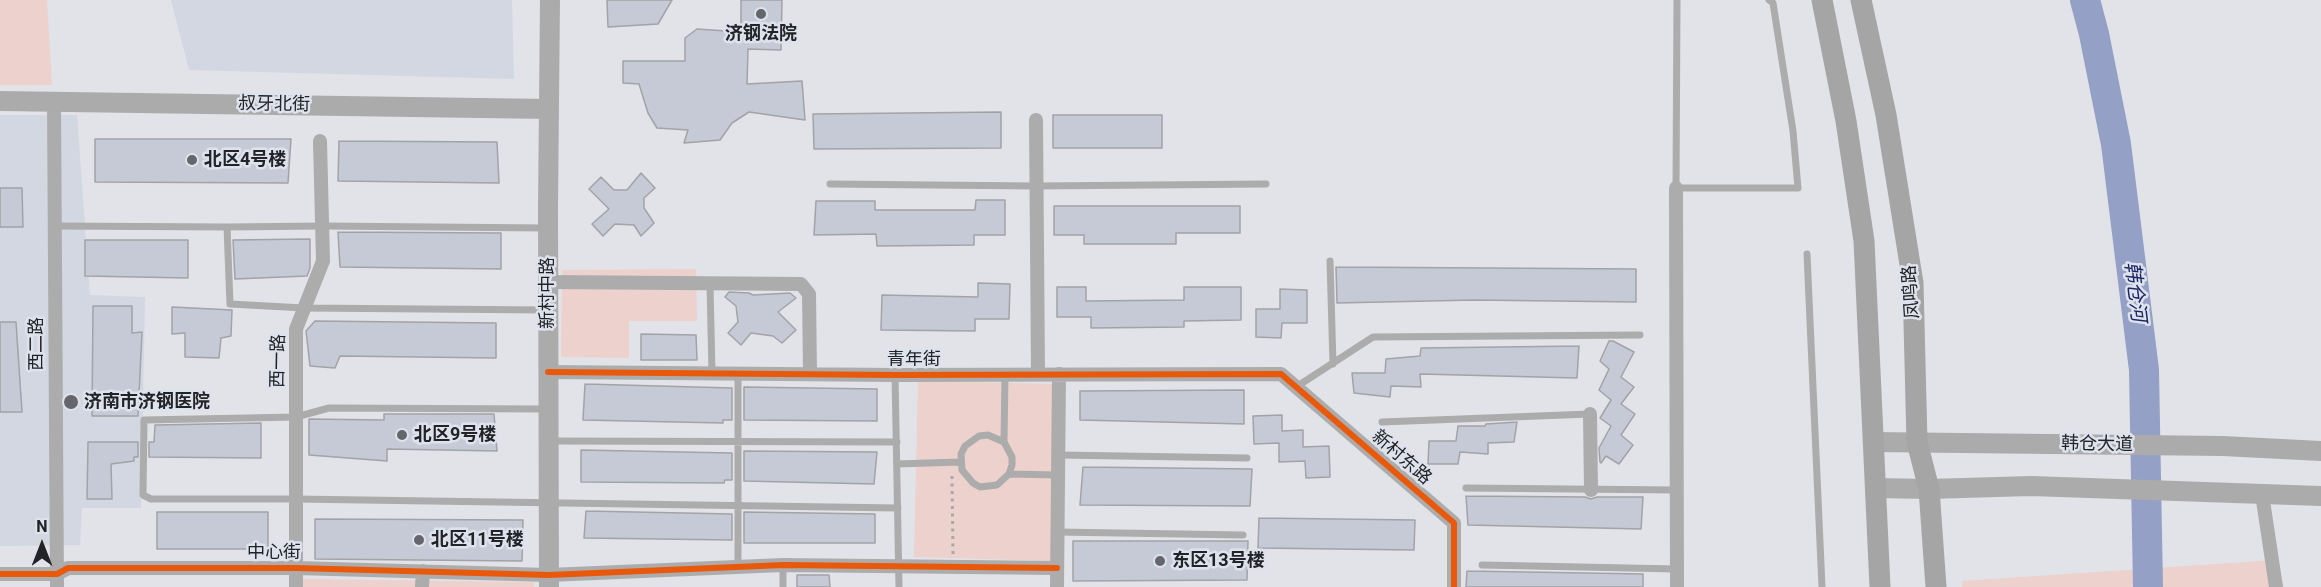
<!DOCTYPE html>
<meta charset="utf-8">
<style>
body{margin:0}
#map{position:relative;width:2321px;height:587px;overflow:hidden;background:#e2e3e8;font-family:Roboto,sans-serif}
canvas{display:block}
.north{position:absolute;left:12px;top:515px;width:60px;height:60px;-webkit-text-stroke:4px #dee2ec;paint-order:stroke;rotate:0deg;font-size:16px;font-weight:700;line-height:24px;text-align:center;color:#222327}
.north::after{content:'';display:block;margin:auto;width:21px;height:27px;background:#222327;clip-path:polygon(50% 0,100% 100%,50% 72%,0 100%)}
</style>
<div id="map">
<canvas width="2321" height="587"></canvas>
<div class="north">N</div>
</div>
<script>
const context = document.querySelector('canvas').getContext('2d');
context.lineJoin = 'round';
function paint(path, color) {
  context.fillStyle = color;
  context.fill(path, 'evenodd');
}
function shape(rows) {
  const path = new Path2D();
  for (const r of rows) {
    path.moveTo(r[0], r[1]);
    for (let i = 2; i < r.length; i += 2) path.lineTo(r[i], r[i + 1]);
  }
  return path;
}
function trace(path, color, width, dash) {
  context.strokeStyle = color;
  context.lineWidth = width;
  context.lineCap = dash ? 'butt' : 'round';
  context.setLineDash(dash || []);
  context.stroke(path);
}
function drawText(font, color, halo, rows, align = 'center') {
  context.font = font + ' Roboto,"Noto Sans SC",sans-serif';
  context.lineWidth = 5;
  context.setLineDash([]);
  context.textBaseline = 'middle';
  context.strokeStyle = halo;
  context.fillStyle = color;
  for (const [text, x, y, turn = 0] of rows) {
    context.save();
    context.translate(x, y);
    context.rotate((+turn || 0) * Math.PI / 180);
    context.textAlign = isNaN(turn) ? turn : align;
    if (halo) context.strokeText(text, 0, 0);
    context.fillText(text, 0, 0);
    context.restore();
  }
}
const built = shape([
 [171,0,512,0,514,79,189,70],
 [0,115,77,115,90,295,145,297,141,508,82,508,80,545,0,546]
]);
const green = shape([
 [0,0,47,0,52,85,0,85],
 [696,269,697,321,629,321,629,358,561,357,562,270],
 [918,381,1055,384,1052,561,914,557],
 [2276,560,2284,587,1962,587,1962,581],
 [301,579,534,582,534,587,301,587]
]);
const river = shape([
 [2085,0,2094,34,2116,144,2144,370,2148,587]
]);
const building = shape([
 [607,0,672,0,658,24,608,27,607,0],
 [741,0,782,0,781,50,748,49,747,84,802,81,805,120,749,112,732,123,720,140,684,143,688,130,657,128,648,113,639,84,623,83,623,61,685,61,685,38,697,29,741,32,741,0],
 [1001,112,1001,148,814,149,813,114,1001,112],
 [1053,115,1162,115,1162,148,1053,148,1053,115],
 [95,139,291,139,288,183,95,182,95,139],
 [339,141,497,142,499,183,338,181,339,141],
 [641,173,655,188,644,198,644,208,654,223,641,236,634,225,615,224,603,236,592,224,609,209,589,189,601,177,614,190,627,190,641,173],
 [0,188,22,188,23,227,0,227,0,188],
 [976,200,1005,200,1005,235,974,235,974,245,877,246,876,234,814,235,816,201,875,201,875,210,975,210,976,200],
 [1054,206,1240,206,1240,233,1176,233,1176,244,1084,244,1084,235,1054,235,1054,206],
 [338,232,501,233,501,269,340,267,338,232],
 [310,239,310,268,307,276,235,279,233,240,310,239],
 [85,240,188,240,188,278,85,276,85,240],
 [1336,267,1636,269,1636,302,1474,300,1337,303,1336,267],
 [978,283,1010,284,1009,319,975,319,975,331,881,330,882,295,978,297,978,283],
 [1057,287,1086,287,1086,301,1184,300,1184,287,1241,287,1241,320,1184,321,1184,327,1091,328,1091,317,1057,317,1057,287],
 [1280,289,1307,290,1307,323,1282,323,1281,338,1256,337,1256,309,1280,309,1280,289],
 [729,292,749,293,753,295,790,293,796,298,778,312,796,330,782,343,773,336,751,333,741,345,728,333,738,322,736,306,725,297,729,292],
 [93,306,132,306,132,333,142,332,138,416,92,416,93,306],
 [172,307,232,310,231,336,221,338,219,358,185,357,185,333,172,334,172,307],
 [315,321,496,323,496,358,340,356,335,368,310,366,306,331,315,321],
 [0,322,16,322,22,412,0,412,0,322],
 [641,334,696,335,697,360,641,360,641,334],
 [1609,341,1613,341,1634,352,1621,377,1634,387,1621,404,1635,414,1621,435,1633,445,1619,464,1606,456,1601,463,1600,462,1599,448,1611,426,1600,418,1611,400,1599,390,1609,369,1600,361,1609,341],
 [1579,346,1577,378,1420,374,1421,387,1391,386,1390,397,1354,393,1352,373,1385,373,1386,359,1420,356,1421,348,1579,346],
 [585,384,732,388,732,420,723,420,723,423,583,420,585,384],
 [744,387,877,389,877,421,744,420,744,387],
 [1244,390,1244,424,1080,420,1080,391,1244,390],
 [384,414,494,414,497,451,387,449,387,461,309,455,309,419,384,420,384,414],
 [1282,415,1282,431,1303,430,1303,447,1329,446,1330,477,1306,478,1305,461,1279,462,1279,443,1254,444,1253,416,1282,415],
 [1517,422,1514,442,1488,443,1488,454,1460,452,1458,464,1428,464,1429,441,1456,441,1458,426,1485,426,1486,424,1517,422],
 [261,423,261,458,149,457,149,442,154,442,155,425,261,423],
 [88,442,138,442,138,457,134,457,134,461,111,464,112,499,87,499,88,442],
 [581,450,732,453,732,480,725,480,724,483,581,482,581,450],
 [744,451,877,452,874,484,744,481,744,451],
 [1083,467,1252,469,1250,506,1080,505,1083,467],
 [1466,496,1585,497,1591,499,1597,497,1643,497,1641,529,1468,525,1466,496],
 [586,511,732,514,732,540,584,538,586,511],
 [157,512,268,512,268,549,157,549,157,512],
 [744,512,875,514,875,543,744,543,744,512],
 [1259,518,1415,520,1414,550,1258,548,1259,518],
 [315,519,523,520,522,561,315,559,315,519],
 [1073,541,1248,541,1247,580,1073,581,1073,541],
 [1467,571,1643,574,1643,587,1466,587,1467,571],
 [797,575,829,575,830,587,797,587,797,575]
]);
const path = shape([
 [952,476,953,554]
]);
const lane = shape([
 [1677,0,1676,188,1798,188,1793,131,1773,3,1769,0],
 [830,184,1036,186,1266,184],
 [54,226,227,227],
 [1807,254,1822,587],
 [1330,261,1333,364],
 [710,284,712,373],
 [546,310,304,308,230,304,227,227,323,226,546,228],
 [738,373,738,567],
 [895,375,899,587],
 [1296,387,1373,337,1640,335],
 [546,409,329,408,296,417,144,420,143,495,151,499,296,499,898,508],
 [1382,422,1590,414],
 [551,441,897,442],
 [1004,442,988,435,979,436,965,446,961,454,962,470,973,483,980,487,997,485,1009,474,1012,465,1012,457,1004,442,1005,375],
 [1058,455,1247,458],
 [897,464,960,462],
 [1009,474,1057,475],
 [1466,488,1677,490],
 [1057,532,1243,535],
 [783,565,783,587],
 [1482,565,1677,569]
]);
const street = shape([
 [54,101,57,587],
 [1036,120,1038,374],
 [1676,188,1677,587],
 [548,282,801,284,809,294,810,373],
 [548,372,895,375,1281,374,1454,523,1454,587],
 [1590,414,1591,490],
 [2262,494,2276,587],
 [0,574,57,574,68,568,296,568,549,575,783,565,1057,568],
 [296,587,296,329,323,261,320,141],
 [422,587,423,571],
 [1057,587,1059,374]
]);
const secondary = shape([
 [0,101,549,109],
 [1874,442,2223,446,2321,451],
 [1875,488,1929,489,2031,486,2321,496],
 [549,587,548,208,550,0]
]);
const primary = shape([
 [1822,0,1846,121,1864,241,1880,587],
 [1861,0,1886,115,1913,283,1917,442,1929,489,1936,587]
]);
const cycleway = shape([
 [548,372,895,375,1281,374,1454,523,1454,587],
 [0,574,57,574,68,568,296,568,549,575,783,565,1057,568]
]);
const markers = [
 [761,14,6,"#65666b"],
 [192,160,6,"#65666b"],
 [71,402,8,"#65666b"],
 [402,435,6,"#65666b"],
 [419,540,6,"#65666b"],
 [1160,561,6,"#65666b"]
];
const poiNames = [
 ["济钢法院",761,34,"center"],
 ["北区4号楼",204,160],
 ["济南市济钢医院",84,402],
 ["北区9号楼",414,435],
 ["北区11号楼",431,540],
 ["东区13号楼",1172,561]
];
const streetNames = [
 ["叔牙北街",274,105,1],
 ["凤鸣路",1912,292,-94],
 ["新村中路",548,293,-90],
 ["西二路",37,344,-90],
 ["青年街",914,360],
 ["西一路",279,361,-89],
 ["韩仓大道",2097,445,1],
 ["新村东路",1401,458,41],
 ["中心街",274,553]
];
const waterNames = [
 ["韩仓河",2134,292,83]
];
paint(built, '#d3d7e2');
paint(green, '#ecd1cd');
trace(river, '#94a0c5', 30);
paint(building, '#c6cad6');
trace(building, '#a2a3a7', 1.5);
trace(path, '#a9a9ab', 3, [3, 4.5]);
trace(lane, '#adacac', 7);
trace(street, '#adacac', 14);
trace(secondary, '#acabac', 20);
trace(primary, '#a6a5a6', 21);
trace(cycleway, '#e8590c', 6);
for (const [x, y, r, color] of markers) {
  const dot = new Path2D();
  dot.arc(x, y, r, 0, 2 * Math.PI);
  context.fillStyle = color;
  context.fill(dot);
  trace(dot, '#dee2ec', 2);
}
drawText('bold 18px', '#222327', '#dee2ec', poiNames, 'left');
drawText('18px', '#222327', '#dee2ec', streetNames);
drawText('italic 20px', '#1b2664', '#dee2ec', waterNames);
</script>
